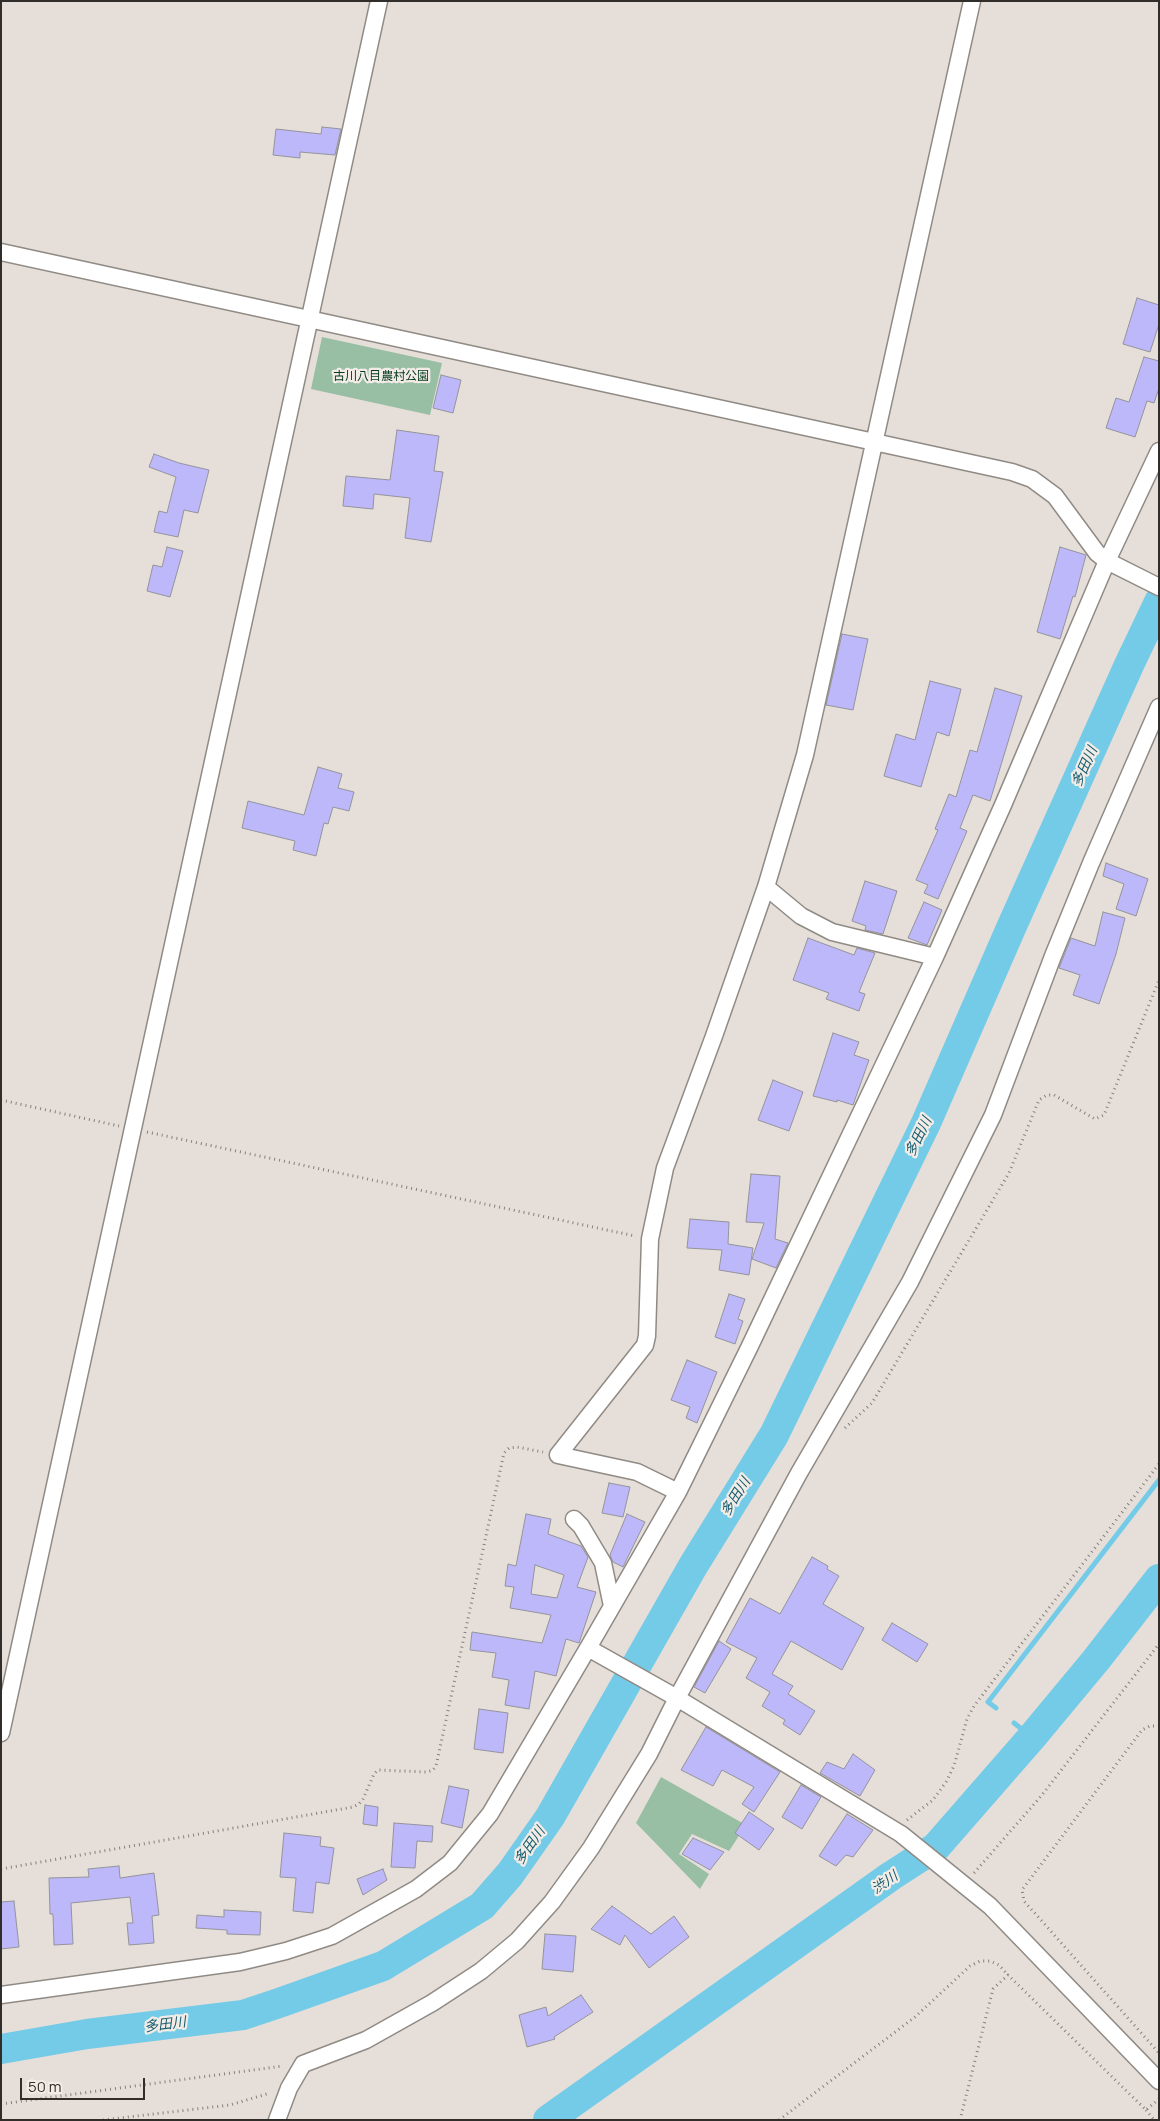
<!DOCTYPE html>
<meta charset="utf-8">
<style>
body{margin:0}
#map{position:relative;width:1160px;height:2121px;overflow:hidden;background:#e6dfd9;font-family:Manrope,sans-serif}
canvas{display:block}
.frame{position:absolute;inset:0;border:2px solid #302d2b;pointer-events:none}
.scale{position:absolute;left:20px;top:2078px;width:125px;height:22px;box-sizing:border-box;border:2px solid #302d2b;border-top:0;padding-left:6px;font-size:15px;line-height:18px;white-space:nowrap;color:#302d2b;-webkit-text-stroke:4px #f3ece6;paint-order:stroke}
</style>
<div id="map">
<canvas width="1160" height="2121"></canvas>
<div class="frame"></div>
<div class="scale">50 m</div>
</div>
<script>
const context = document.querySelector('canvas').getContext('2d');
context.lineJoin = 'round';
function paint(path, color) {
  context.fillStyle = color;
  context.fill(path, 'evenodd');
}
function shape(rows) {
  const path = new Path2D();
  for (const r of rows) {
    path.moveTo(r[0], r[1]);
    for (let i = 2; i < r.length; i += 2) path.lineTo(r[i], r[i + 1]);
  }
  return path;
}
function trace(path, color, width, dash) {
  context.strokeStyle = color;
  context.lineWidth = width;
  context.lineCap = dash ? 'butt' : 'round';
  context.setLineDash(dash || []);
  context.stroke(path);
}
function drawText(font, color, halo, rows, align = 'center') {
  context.font = font + ' Manrope,"Noto Sans JP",sans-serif';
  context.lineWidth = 4.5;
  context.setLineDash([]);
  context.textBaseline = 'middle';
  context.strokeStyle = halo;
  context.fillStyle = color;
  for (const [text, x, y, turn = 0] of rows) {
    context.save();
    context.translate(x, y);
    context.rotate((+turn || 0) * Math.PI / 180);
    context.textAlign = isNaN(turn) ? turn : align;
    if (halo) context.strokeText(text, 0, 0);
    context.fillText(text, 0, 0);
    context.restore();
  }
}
const green = shape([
 [322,337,442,363,430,415,311,389],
 [661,1777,746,1825,729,1851,692,1834,679,1854,709,1874,700,1889,636,1823]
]);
const stream = shape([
 [996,1708,988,1702,1159,1480],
 [1014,1723,1032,1737]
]);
const river = shape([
 [1,2049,87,2034,243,2015,279,2003,383,1966,482,1906,510,1874,550,1817,693,1566,774,1435,926,1123,1011,928,1129,665,1159,602],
 [548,2120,891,1876,936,1847,1032,1737,1096,1660,1159,1579]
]);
const building = shape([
 [322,127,341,129,335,155,300,152,300,158,273,155,276,129,321,134,322,127],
 [1137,298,1159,305,1159,324,1150,352,1123,344,1137,298],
 [1144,357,1159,361,1159,388,1154,403,1147,401,1135,437,1106,428,1116,398,1129,402,1144,357],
 [441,375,461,380,453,413,433,408,441,375],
 [397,430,439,436,434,471,443,472,431,542,405,538,410,498,374,494,373,509,343,506,346,476,390,480,397,430],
 [154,454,179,463,209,470,198,513,184,510,178,537,154,532,159,511,167,513,176,477,149,467,154,454],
 [167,547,183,551,170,597,147,591,153,565,162,567,167,547],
 [1060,547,1086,555,1075,597,1073,596,1060,639,1037,632,1060,547],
 [842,634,868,639,853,710,826,705,842,634],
 [930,681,961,689,949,736,937,732,921,787,884,776,896,734,915,740,930,681],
 [995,688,1022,696,990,801,973,795,960,828,967,831,938,899,924,893,928,885,916,880,938,830,935,829,949,794,956,797,970,750,977,752,995,688],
 [318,767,342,774,338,788,354,792,349,811,333,807,328,824,324,823,316,856,293,850,295,841,242,828,248,801,304,815,318,767],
 [1106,863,1148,879,1136,916,1116,909,1124,884,1103,876,1106,863],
 [865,881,897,891,883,934,865,930,866,926,852,921,865,881],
 [924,902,942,910,927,945,908,938,924,902],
 [1103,912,1125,918,1116,954,1099,1004,1073,995,1080,975,1059,968,1071,938,1095,946,1103,912],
 [808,938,854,955,857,948,875,953,859,992,865,994,859,1011,826,999,829,993,793,980,808,938],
 [833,1033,859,1042,854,1055,869,1060,853,1105,837,1100,837,1102,813,1096,833,1033],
 [773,1080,803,1092,789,1131,758,1120,773,1080],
 [751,1174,780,1176,775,1239,788,1243,776,1268,752,1259,764,1223,746,1222,751,1174],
 [690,1219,729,1222,728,1244,753,1248,749,1275,719,1270,722,1250,687,1248,690,1219],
 [729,1294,745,1299,738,1319,743,1321,735,1344,715,1337,729,1294],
 [687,1360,717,1372,697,1423,686,1418,690,1407,671,1400,687,1360],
 [609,1483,630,1487,623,1517,602,1513,609,1483],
 [526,1514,551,1519,548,1534,581,1546,588,1557,577,1587,596,1592,579,1643,566,1639,556,1676,535,1671,529,1709,505,1705,509,1680,492,1677,496,1653,470,1650,472,1632,542,1643,551,1615,510,1608,514,1587,505,1586,508,1564,516,1566,526,1514],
 [535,1565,564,1575,557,1598,531,1594,535,1565],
 [627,1514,645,1522,623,1567,613,1562,610,1555,627,1514],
 [812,1557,828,1566,827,1569,839,1576,823,1604,864,1628,842,1670,791,1641,772,1674,793,1686,788,1694,815,1711,800,1735,783,1724,785,1720,762,1706,770,1692,746,1678,757,1658,726,1642,750,1598,780,1614,812,1557],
 [892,1623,928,1644,917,1662,882,1640,892,1623],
 [719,1641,731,1649,705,1693,694,1687,719,1641],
 [479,1709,508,1713,503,1753,474,1749,479,1709],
 [706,1727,780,1772,754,1812,742,1804,754,1787,722,1770,713,1786,681,1770,706,1727],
 [853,1754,875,1770,860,1796,820,1773,827,1762,844,1769,853,1754],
 [801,1785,821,1797,802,1829,782,1817,801,1785],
 [449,1786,469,1790,462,1828,441,1823,449,1786],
 [365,1805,378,1807,377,1826,363,1824,365,1805],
 [749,1812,774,1829,759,1850,735,1833,749,1812],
 [847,1814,873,1830,853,1857,846,1855,836,1866,819,1856,847,1814],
 [394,1823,433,1826,432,1842,417,1841,415,1868,391,1867,394,1823],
 [284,1833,321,1837,320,1846,334,1848,329,1884,316,1882,313,1913,293,1911,296,1878,280,1877,284,1833],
 [693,1838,724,1852,710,1870,682,1854,693,1838],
 [119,1866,120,1878,154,1873,159,1915,152,1916,154,1943,129,1945,127,1923,133,1923,130,1897,71,1903,73,1944,54,1945,53,1914,50,1914,49,1878,89,1877,88,1869,119,1866],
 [383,1869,387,1880,363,1895,357,1879,383,1869],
 [14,1901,19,1947,1,1949,1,1902,14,1901],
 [612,1906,651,1934,674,1916,689,1937,649,1968,625,1935,620,1945,591,1929,612,1906],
 [224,1910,261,1912,260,1935,227,1934,227,1930,196,1928,197,1915,224,1917,224,1910],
 [545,1934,576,1936,573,1972,542,1969,545,1934],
 [581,1995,593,2012,554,2037,555,2039,527,2047,519,2015,546,2007,548,2016,581,1995]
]);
const path = shape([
 [1,1100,119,1126],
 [147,1132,635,1236],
 [845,1428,872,1403,1009,1173,1039,1100,1047,1095,1054,1095,1095,1119,1104,1115,1159,980],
 [1159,1726,1150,1726,1142,1730,1022,1890,1024,1901,1159,2053],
 [907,1820,933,1800,946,1782,954,1766,967,1719,974,1706,1159,1464],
 [1,1869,353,1807,359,1804,363,1799,374,1774,378,1770,427,1772,433,1770,436,1766,504,1453,509,1448,517,1447,543,1452],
 [974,1873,1042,1795,1159,1644],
 [1,2104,283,2066],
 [1146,2110,1154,2120],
 [103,2120,230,2105,270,2093],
 [779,2120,915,2017,970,1966,980,1961,990,1961,999,1965,1008,1975],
 [960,2120,993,1989,1008,1975,1146,2110,1159,2099]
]);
const minor = shape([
 [1,252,1012,472,1032,479,1055,496,1097,553,1107,561,1159,587],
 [766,887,801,916,832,932,935,957],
 [678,1492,637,1472,558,1455,645,1345,647,1336,650,1239,665,1168,714,1036,766,887,805,755,972,1],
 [574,1519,581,1526,603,1563,612,1606],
 [588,1648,677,1698,901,1834,990,1906,1159,2081],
 [1,1733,379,1],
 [1,1995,240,1962,286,1951,332,1936,416,1889,450,1863,490,1814,588,1648,678,1492,749,1348,935,957,1003,805,1107,561,1159,451],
 [277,2120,289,2088,303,2064,366,2040,432,2003,481,1971,517,1941,552,1902,591,1848,649,1754,677,1698,799,1473,910,1282,993,1115,1053,956,1091,863,1159,707]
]);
const parkNames = [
 ["古川八目農村公園",381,377]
];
const waterNames = [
 ["多田川",1085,767,-66],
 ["多田川",919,1137,-64],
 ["多田川",736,1497,-58],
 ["多田川",530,1846,-55],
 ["渋川",885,1883,-35],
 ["多田川",165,2025,-7]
];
paint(green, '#98bfa4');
trace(stream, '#74cbe7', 5);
trace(river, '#74cbe7', 30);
paint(building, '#bcb8fa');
trace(building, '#94939b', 1);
trace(minor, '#908a85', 19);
trace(path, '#85807c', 3, [1, 4]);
trace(minor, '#fff', 16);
drawText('12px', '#043a1e', '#f3ece6', parkNames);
drawText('italic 14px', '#165d70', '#f3ece6', waterNames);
</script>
